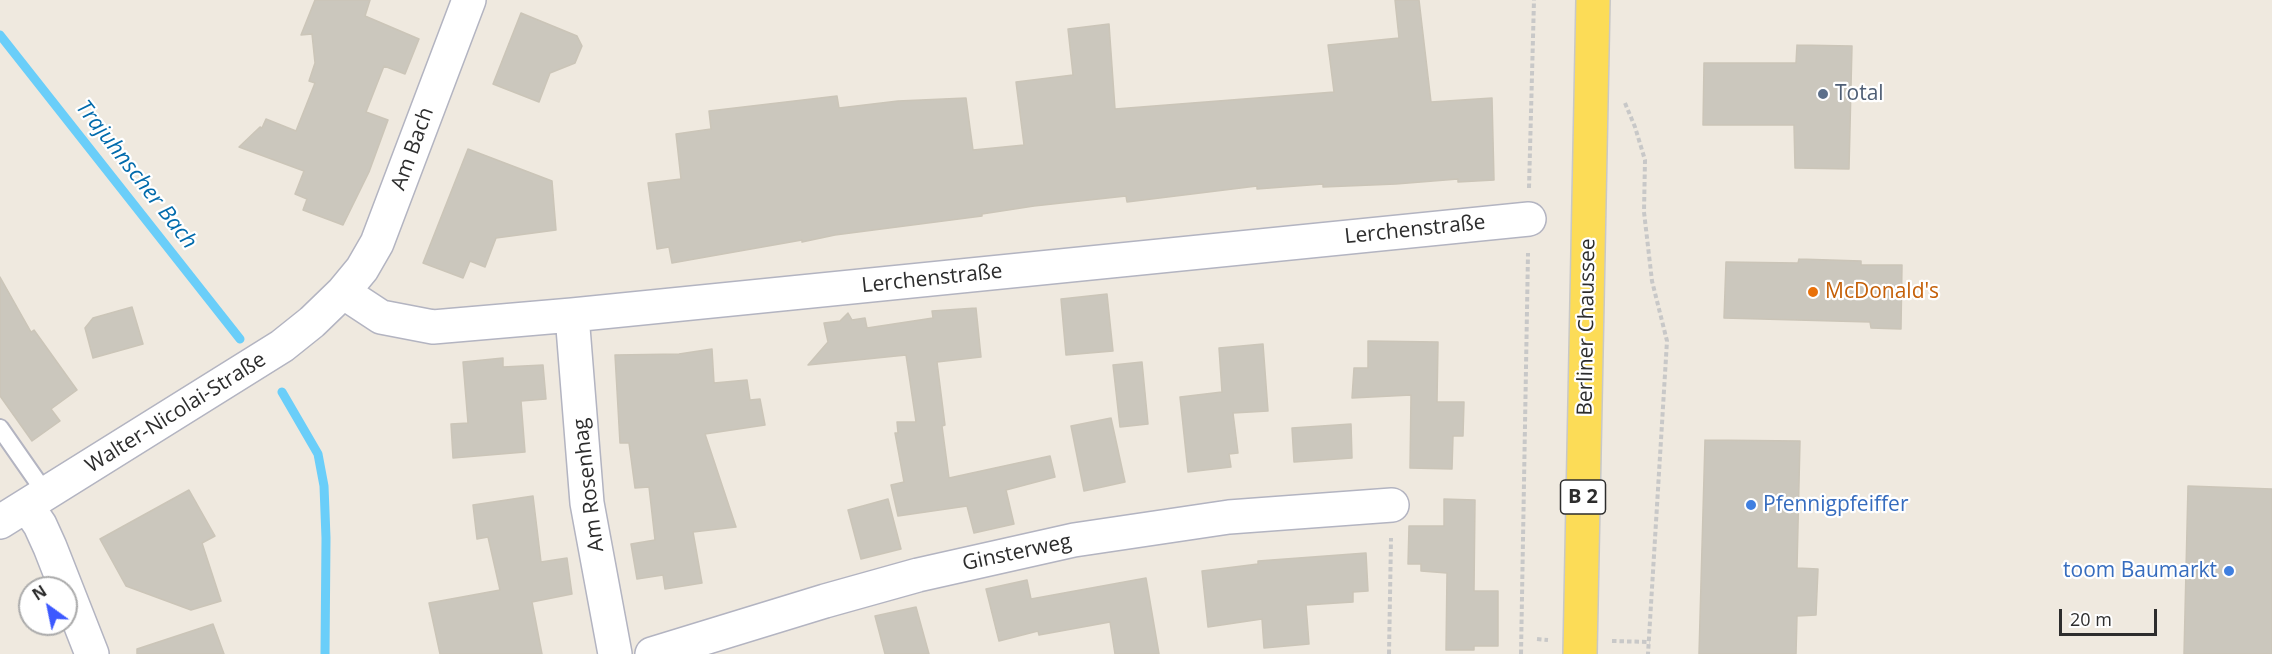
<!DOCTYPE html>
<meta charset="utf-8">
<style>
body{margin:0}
#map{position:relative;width:2272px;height:654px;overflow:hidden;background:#efe9df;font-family:"Open Sans",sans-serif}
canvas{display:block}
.north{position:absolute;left:18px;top:576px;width:60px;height:60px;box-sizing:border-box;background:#fff;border:2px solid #ababab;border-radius:50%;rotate:327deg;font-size:16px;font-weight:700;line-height:24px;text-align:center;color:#2d2d2d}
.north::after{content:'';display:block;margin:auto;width:21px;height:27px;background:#3c59ff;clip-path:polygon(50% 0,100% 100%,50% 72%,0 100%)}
.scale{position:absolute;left:2059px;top:609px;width:98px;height:27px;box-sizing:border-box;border:3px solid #2d2d2d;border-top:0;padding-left:8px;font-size:18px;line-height:21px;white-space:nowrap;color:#2d2d2d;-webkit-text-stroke:4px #fff;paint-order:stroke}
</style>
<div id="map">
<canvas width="2272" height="654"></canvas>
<div class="north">N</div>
<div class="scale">20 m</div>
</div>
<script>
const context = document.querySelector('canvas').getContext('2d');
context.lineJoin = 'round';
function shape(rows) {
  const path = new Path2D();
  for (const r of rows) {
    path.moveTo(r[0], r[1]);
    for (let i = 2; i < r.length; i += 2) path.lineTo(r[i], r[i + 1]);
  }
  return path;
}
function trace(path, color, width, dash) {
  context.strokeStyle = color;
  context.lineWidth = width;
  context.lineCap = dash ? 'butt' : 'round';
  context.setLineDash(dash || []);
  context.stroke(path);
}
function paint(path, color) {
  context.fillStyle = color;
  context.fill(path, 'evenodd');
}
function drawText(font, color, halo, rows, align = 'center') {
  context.font = font + ' "Open Sans",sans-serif';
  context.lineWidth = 4.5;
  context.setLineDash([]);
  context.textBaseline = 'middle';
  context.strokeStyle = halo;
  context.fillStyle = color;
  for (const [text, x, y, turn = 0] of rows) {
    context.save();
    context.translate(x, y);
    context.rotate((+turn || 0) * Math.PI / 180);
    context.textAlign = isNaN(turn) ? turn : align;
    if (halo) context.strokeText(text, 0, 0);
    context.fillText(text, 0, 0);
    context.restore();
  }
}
const stream = shape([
 [0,35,240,339],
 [282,392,318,454,324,486,326,538,325,654]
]);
const building = shape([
 [315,0,370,0,365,16,419,39,405,74,384,66,366,112,388,120,369,172,343,225,303,210,307,199,295,194,304,171,239,147,260,127,262,128,266,119,296,131,315,83,309,81,315,63,312,34,301,35,315,0],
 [1395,0,1419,0,1431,102,1492,98,1494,180,1458,182,1458,179,1396,184,1323,187,1323,184,1257,189,1257,186,1127,202,1126,196,1034,206,982,214,982,216,835,235,802,242,802,240,672,263,669,247,657,249,648,183,681,179,676,134,711,129,709,111,837,96,839,108,898,101,966,98,973,150,1024,145,1016,82,1073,75,1068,29,1109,24,1115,109,1334,92,1328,45,1399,38,1395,0],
 [521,13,577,36,582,46,575,63,550,73,539,102,493,84,521,13],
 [1797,45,1852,46,1849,169,1795,168,1794,125,1703,125,1704,63,1796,63,1797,45],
 [468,149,552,181,556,230,496,238,485,267,470,261,463,278,423,263,468,149],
 [1799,259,1861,261,1861,265,1902,265,1901,329,1871,328,1870,322,1724,318,1726,262,1798,263,1799,259],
 [0,277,31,332,34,330,77,390,51,409,60,421,32,441,0,396,0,277],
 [1107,294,1113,351,1066,355,1061,299,1107,294],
 [132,307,143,344,93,358,85,328,93,318,132,307],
 [976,308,981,357,937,362,945,425,942,426,949,478,1050,456,1055,477,1006,490,1014,524,974,533,967,506,898,516,891,485,904,482,895,433,898,433,897,422,916,422,906,355,808,365,828,342,824,323,840,321,848,313,852,320,865,318,867,328,933,318,932,311,976,308],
 [1368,341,1438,342,1437,402,1464,402,1463,436,1453,436,1452,469,1410,468,1411,395,1352,398,1354,368,1368,368,1368,341],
 [1263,344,1268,411,1233,413,1238,453,1229,454,1231,467,1188,472,1180,397,1222,392,1219,348,1263,344],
 [712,349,714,383,747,380,750,400,760,399,765,425,705,434,736,527,693,532,702,583,665,589,663,575,637,579,631,544,655,540,649,487,635,488,629,443,620,443,615,355,679,354,712,349],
 [503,358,503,367,543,365,546,399,521,401,525,452,453,458,451,424,468,423,463,362,503,358],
 [1142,362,1148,424,1120,427,1113,365,1142,362],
 [1111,418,1125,482,1084,491,1071,426,1111,418],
 [1351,424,1352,458,1294,462,1292,428,1351,424],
 [1705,440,1800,441,1797,568,1818,569,1816,615,1797,616,1796,654,1699,654,1705,440],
 [2188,486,2272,489,2272,654,2184,654,2188,486],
 [189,490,215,536,202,543,221,601,191,610,126,586,100,539,189,490],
 [533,496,541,562,567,558,572,594,532,602,542,654,440,654,429,603,500,590,488,537,477,539,473,505,533,496],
 [888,499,901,549,861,559,848,510,888,499],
 [1444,499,1475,500,1474,591,1498,591,1498,646,1474,646,1474,650,1446,650,1447,573,1421,571,1421,564,1408,564,1409,526,1444,526,1444,499],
 [1366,553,1368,591,1353,592,1353,602,1306,605,1309,644,1264,648,1262,619,1208,627,1202,571,1258,564,1258,561,1366,553],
 [1146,578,1159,654,1115,654,1110,622,1039,635,1038,631,999,641,986,589,1027,580,1031,599,1146,578],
 [916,607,929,654,885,654,875,616,916,607],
 [213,624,224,654,137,654,137,649,213,624]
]);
const path = shape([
 [1625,103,1635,127,1645,160,1644,212,1652,281,1667,341,1648,654],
 [1529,188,1534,0],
 [1537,639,1548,640],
 [1612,641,1650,642],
 [1389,654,1391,538],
 [1521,654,1528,253]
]);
const lane = shape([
 [0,428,46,494]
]);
const street = shape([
 [343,292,381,317,433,327,572,315,1529,219],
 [572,315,587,503,615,654],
 [27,506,40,525,50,547,92,654],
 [0,522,282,346,312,322,343,292,362,269,377,243,469,0],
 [652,654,825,601,918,575,1074,540,1229,517,1392,505]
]);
const primary = shape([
 [1580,654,1593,0]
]);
const markers = [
 [1823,94,6,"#5c6f8a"],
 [1813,292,6,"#e8710a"],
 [1751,505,6,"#3f7fe0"],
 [2229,571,6,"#3f7fe0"]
];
const shields = [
 [1583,497,45]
];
const shieldNames = [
 ["B 2",1583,497]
];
const serviceNames = [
 ["Total",1835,94]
];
const streetNames = [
 ["Am Bach",413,149,-70],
 ["Lerchenstraße",1415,230,-6],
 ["Lerchenstraße",932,279,-6],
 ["Berliner Chaussee",1587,327,-89],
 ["Walter-Nicolai-Straße",176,413,-32],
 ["Am Rosenhag",589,485,-97],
 ["Ginsterweg",1017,553,-12]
];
const foodNames = [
 ["McDonald's",1825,292]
];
const shopNames = [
 ["Pfennigpfeiffer",1763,505],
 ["toom Baumarkt",2217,571,"right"]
];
const waterNames = [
 ["Trajuhnscher Bach",136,175,52]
];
trace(stream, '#6acef9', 9);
paint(building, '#cbc7bd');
trace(building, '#cbc5b8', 1.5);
trace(lane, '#b3b4c1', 20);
trace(street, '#b3b4c1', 36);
trace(primary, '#c8c8c8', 36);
trace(path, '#c8c8c8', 4, [4.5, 3]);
trace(lane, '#fff', 16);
trace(street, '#fff', 33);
trace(primary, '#fcdc57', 33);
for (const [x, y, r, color] of markers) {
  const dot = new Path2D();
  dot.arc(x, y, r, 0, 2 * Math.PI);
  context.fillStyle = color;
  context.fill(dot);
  trace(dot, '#fff', 2);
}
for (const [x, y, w] of shields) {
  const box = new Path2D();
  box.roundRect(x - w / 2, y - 17, w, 34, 4.5);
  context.fillStyle = '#fff';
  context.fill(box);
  trace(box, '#2d2d2d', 1.5);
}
drawText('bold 20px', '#2d2d2d', null, shieldNames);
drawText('21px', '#4e5e75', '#fff', serviceNames, 'left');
drawText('21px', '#2d2d2d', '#fff', streetNames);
drawText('21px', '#c56008', '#fff', foodNames, 'left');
drawText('21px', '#366cbe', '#fff', shopNames, 'left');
drawText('italic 22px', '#026bac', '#fff', waterNames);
</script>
